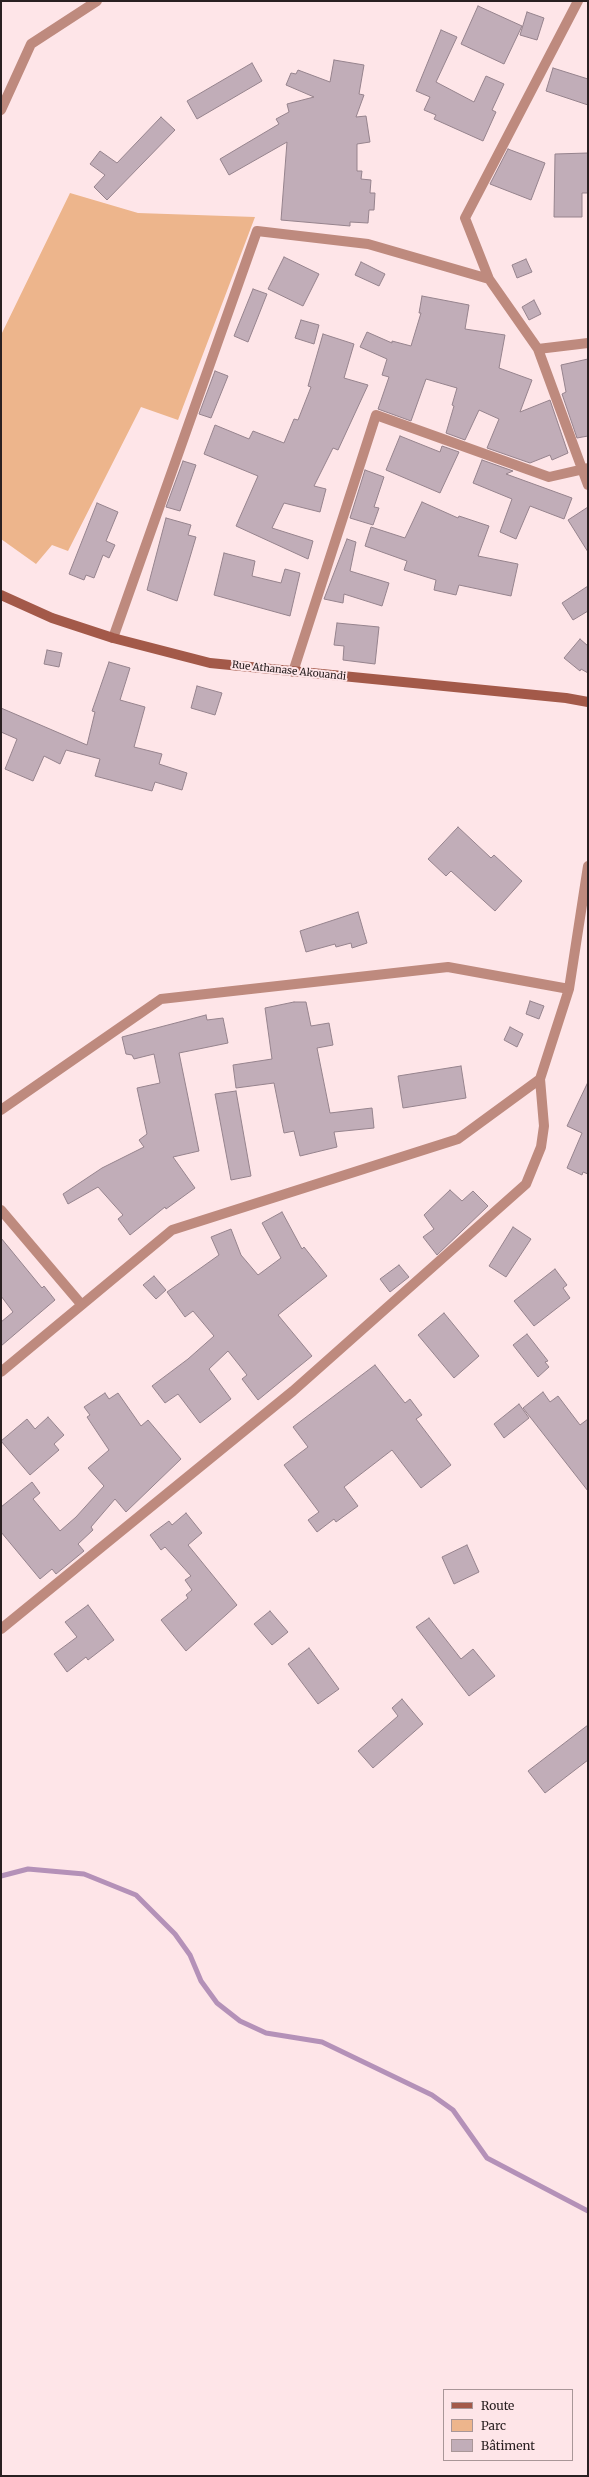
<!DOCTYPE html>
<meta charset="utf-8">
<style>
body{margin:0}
#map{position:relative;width:589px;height:2477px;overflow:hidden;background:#fee5e8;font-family:Merriweather,serif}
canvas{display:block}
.frame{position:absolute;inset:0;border:2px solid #292021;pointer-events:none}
.legend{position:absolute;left:443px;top:2389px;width:130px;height:72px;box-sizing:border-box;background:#fee5e8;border:1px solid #a99698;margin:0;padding:5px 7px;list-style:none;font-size:12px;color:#292021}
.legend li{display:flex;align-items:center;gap:8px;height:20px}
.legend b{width:20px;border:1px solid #a99698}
</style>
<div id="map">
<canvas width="589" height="2477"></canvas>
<div class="frame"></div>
<ul class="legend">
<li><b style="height:5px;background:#a35949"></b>Route</li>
<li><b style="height:11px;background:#edb58c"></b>Parc</li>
<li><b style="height:11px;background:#c1adb8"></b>Bâtiment</li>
</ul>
</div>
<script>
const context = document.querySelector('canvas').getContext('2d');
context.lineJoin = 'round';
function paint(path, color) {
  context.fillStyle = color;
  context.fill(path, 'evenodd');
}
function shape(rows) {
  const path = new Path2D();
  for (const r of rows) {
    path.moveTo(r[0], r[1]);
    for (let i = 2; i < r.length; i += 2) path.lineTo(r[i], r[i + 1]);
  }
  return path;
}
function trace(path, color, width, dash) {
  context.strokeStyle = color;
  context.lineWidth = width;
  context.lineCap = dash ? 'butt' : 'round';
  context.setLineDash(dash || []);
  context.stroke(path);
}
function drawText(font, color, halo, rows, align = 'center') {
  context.font = font + ' Merriweather,serif';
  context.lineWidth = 4;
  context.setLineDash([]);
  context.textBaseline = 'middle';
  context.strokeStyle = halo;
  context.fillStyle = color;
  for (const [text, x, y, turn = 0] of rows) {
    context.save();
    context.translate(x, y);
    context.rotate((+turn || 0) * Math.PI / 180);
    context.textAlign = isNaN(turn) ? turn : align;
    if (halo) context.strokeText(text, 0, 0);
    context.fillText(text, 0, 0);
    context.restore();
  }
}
const green = shape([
 [70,193,138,213,255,217,178,420,141,407,68,551,52,545,36,564,1,539,1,335]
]);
const stream = shape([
 [1,1876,28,1869,84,1874,136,1895,175,1934,190,1955,201,1981,217,2003,240,2021,266,2033,322,2042,432,2095,453,2110,487,2158,588,2211]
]);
const building = shape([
 [478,6,522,26,504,64,461,44,478,6],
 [527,12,544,18,537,40,520,35,527,12],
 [441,30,457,37,436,82,474,102,486,76,504,84,492,110,496,112,483,141,434,119,436,115,424,110,430,97,416,91,441,30],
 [334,60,364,65,359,94,364,95,356,117,366,116,370,142,357,144,357,171,362,171,361,179,371,180,370,193,375,193,374,210,369,210,368,223,350,222,350,226,281,220,287,142,229,175,220,159,279,124,276,119,289,112,287,104,314,97,286,85,291,73,296,74,298,70,330,82,334,60],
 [252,63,262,81,197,119,187,101,252,63],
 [553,68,588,79,588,105,546,91,553,68],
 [161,117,175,130,107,200,94,187,105,175,90,164,100,151,117,163,161,117],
 [508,149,545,163,531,200,490,184,508,149],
 [588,153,588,193,582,193,582,217,554,217,555,154,588,153],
 [284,257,319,274,303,306,268,289,284,257],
 [526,259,532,272,517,278,512,265,526,259],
 [361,262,385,274,379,286,355,275,361,262],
 [253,289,267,294,248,342,234,336,253,289],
 [422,296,469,305,465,329,505,335,499,368,532,380,520,412,550,400,568,453,552,460,550,455,530,463,487,448,499,419,479,410,465,440,446,433,454,406,452,405,457,388,426,379,411,421,378,409,389,377,382,375,387,359,360,347,367,332,392,343,392,341,411,346,421,313,419,313,422,296],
 [534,300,541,314,529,320,522,307,534,300],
 [301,320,319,325,314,344,295,338,301,320],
 [323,334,354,344,344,378,368,385,338,450,333,448,314,486,326,489,320,512,284,503,272,528,313,541,308,559,236,526,258,476,204,454,215,425,249,439,253,431,284,443,294,419,298,420,311,387,308,386,323,334],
 [588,359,588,436,577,438,562,394,566,392,561,365,588,359],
 [215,371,228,376,211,418,199,414,215,371],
 [400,436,440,452,442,446,459,452,440,493,386,470,400,436],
 [482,460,513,471,506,474,572,498,564,519,530,506,516,539,500,532,512,499,473,483,482,460],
 [183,461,196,465,180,511,166,507,183,461],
 [365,470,384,477,374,507,379,508,373,525,350,518,365,470],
 [422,502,458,518,459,516,489,526,478,556,518,564,511,596,459,585,456,595,434,590,436,580,404,570,407,561,365,546,371,527,405,538,422,502],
 [97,503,118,512,106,541,115,545,109,558,103,555,94,578,86,575,84,580,69,574,97,503],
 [588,507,588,552,568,520,588,507],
 [166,518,191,525,188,535,196,537,177,601,147,590,166,518],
 [347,539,356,542,350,571,389,583,382,606,344,594,343,603,324,599,347,539],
 [224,553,255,561,252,576,281,583,285,569,300,573,290,616,214,595,224,553],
 [588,586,588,611,573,620,562,603,588,586],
 [337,623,379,627,375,664,343,660,344,646,334,645,337,623],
 [580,639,588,646,588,673,581,669,580,671,564,658,580,639],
 [47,650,62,653,59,667,44,664,47,650],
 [109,662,130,668,120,700,145,707,134,747,162,754,159,764,187,773,182,790,155,782,152,791,95,776,100,759,66,750,60,764,44,756,33,781,5,769,17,739,1,732,1,708,87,745,95,712,92,711,109,662],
 [197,686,222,693,215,715,191,708,197,686],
 [458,827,491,858,494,855,522,881,495,911,451,871,446,876,428,859,458,827],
 [358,912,367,943,352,948,351,943,336,947,335,944,306,952,300,931,358,912],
 [530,1001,544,1006,539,1019,526,1014,530,1001],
 [294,1002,306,1002,311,1026,329,1023,333,1045,317,1048,330,1113,372,1108,374,1128,334,1132,337,1147,300,1156,294,1131,284,1133,274,1083,236,1088,233,1065,272,1059,265,1008,294,1002],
 [206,1015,207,1020,223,1018,228,1043,179,1053,199,1151,173,1157,195,1188,166,1209,165,1207,130,1235,118,1219,123,1215,98,1187,68,1204,63,1194,102,1168,144,1147,139,1140,147,1134,137,1088,160,1083,154,1054,134,1059,132,1055,126,1054,122,1037,206,1015],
 [510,1027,523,1034,517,1047,504,1040,510,1027],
 [461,1066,466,1098,403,1108,398,1076,461,1066],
 [588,1082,588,1174,583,1172,582,1175,567,1168,582,1133,567,1126,588,1082],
 [236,1091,251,1176,231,1180,215,1094,236,1091],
 [450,1190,462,1201,473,1191,488,1206,437,1255,423,1237,434,1229,424,1215,450,1190],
 [282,1212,302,1249,304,1247,327,1276,278,1315,312,1356,258,1400,242,1379,247,1375,228,1351,209,1369,231,1399,200,1423,178,1394,165,1403,152,1386,188,1359,214,1336,193,1311,185,1317,167,1292,219,1255,211,1237,231,1229,241,1255,258,1275,281,1258,262,1223,282,1212],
 [513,1227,531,1239,506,1277,489,1266,513,1227],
 [1,1238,42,1288,44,1286,55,1300,1,1346,1,1322,13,1312,1,1296,1,1238],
 [399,1265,409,1277,390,1292,380,1279,399,1265],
 [555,1269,567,1285,563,1288,570,1298,534,1326,514,1301,555,1269],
 [154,1276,166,1290,156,1299,143,1285,154,1276],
 [444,1313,479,1356,454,1378,418,1335,444,1313],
 [527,1334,548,1361,545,1362,549,1367,538,1377,513,1345,527,1334],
 [375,1365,405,1403,410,1399,422,1415,416,1419,451,1465,421,1488,392,1450,344,1487,358,1506,336,1522,334,1519,317,1532,308,1520,319,1512,284,1465,308,1447,293,1427,375,1365],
 [543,1392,550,1402,558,1396,580,1425,588,1419,588,1491,523,1408,543,1392],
 [105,1393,109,1399,118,1393,141,1426,148,1420,181,1459,126,1512,115,1499,91,1527,93,1530,78,1544,84,1551,56,1574,52,1569,40,1579,1,1532,1,1507,32,1482,40,1493,33,1499,60,1531,76,1517,104,1486,88,1468,109,1450,87,1417,90,1415,84,1407,105,1393],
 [519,1404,529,1418,504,1438,494,1424,519,1404],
 [48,1417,64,1435,54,1444,59,1450,30,1475,1,1441,27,1419,35,1429,48,1417],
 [186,1513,202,1533,188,1545,237,1605,186,1651,161,1620,188,1598,186,1595,192,1590,185,1580,191,1576,165,1547,161,1550,150,1535,169,1521,172,1525,186,1513],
 [467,1545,479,1572,454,1584,442,1557,467,1545],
 [88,1605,114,1640,88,1660,86,1657,67,1672,54,1654,77,1637,65,1622,88,1605],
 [270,1611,288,1632,272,1645,254,1624,270,1611],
 [429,1618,461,1659,473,1649,495,1676,469,1696,416,1627,429,1618],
 [309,1648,339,1689,318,1704,288,1664,309,1648],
 [402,1699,423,1724,373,1768,358,1751,398,1716,392,1708,402,1699],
 [588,1725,588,1760,545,1793,528,1771,588,1725]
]);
const street = shape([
 [578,1,465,218,489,279,538,349,588,485],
 [1,110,31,44,97,1],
 [538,349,588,343],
 [113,638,257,231,368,244,489,279],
 [293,672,376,415,549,477,588,468],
 [1,1110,161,999,448,967,569,989],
 [1,1210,81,1304],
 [1,1372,172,1230,458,1139,540,1079,569,989,588,866],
 [1,1629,293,1391,526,1184,541,1147,544,1126,540,1079]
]);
const secondary = shape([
 [1,595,52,618,113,638,210,663,566,698,588,702]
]);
const streetNames = [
 ["Rue Athanase Akouandi",289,671,6]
];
paint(green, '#edb58c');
trace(stream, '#b491b8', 5);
paint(building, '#c1adb8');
trace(building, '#96838d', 1);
trace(street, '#be8a7e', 10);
trace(secondary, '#a35949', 10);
drawText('10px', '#292021', '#fee5e8', streetNames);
</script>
